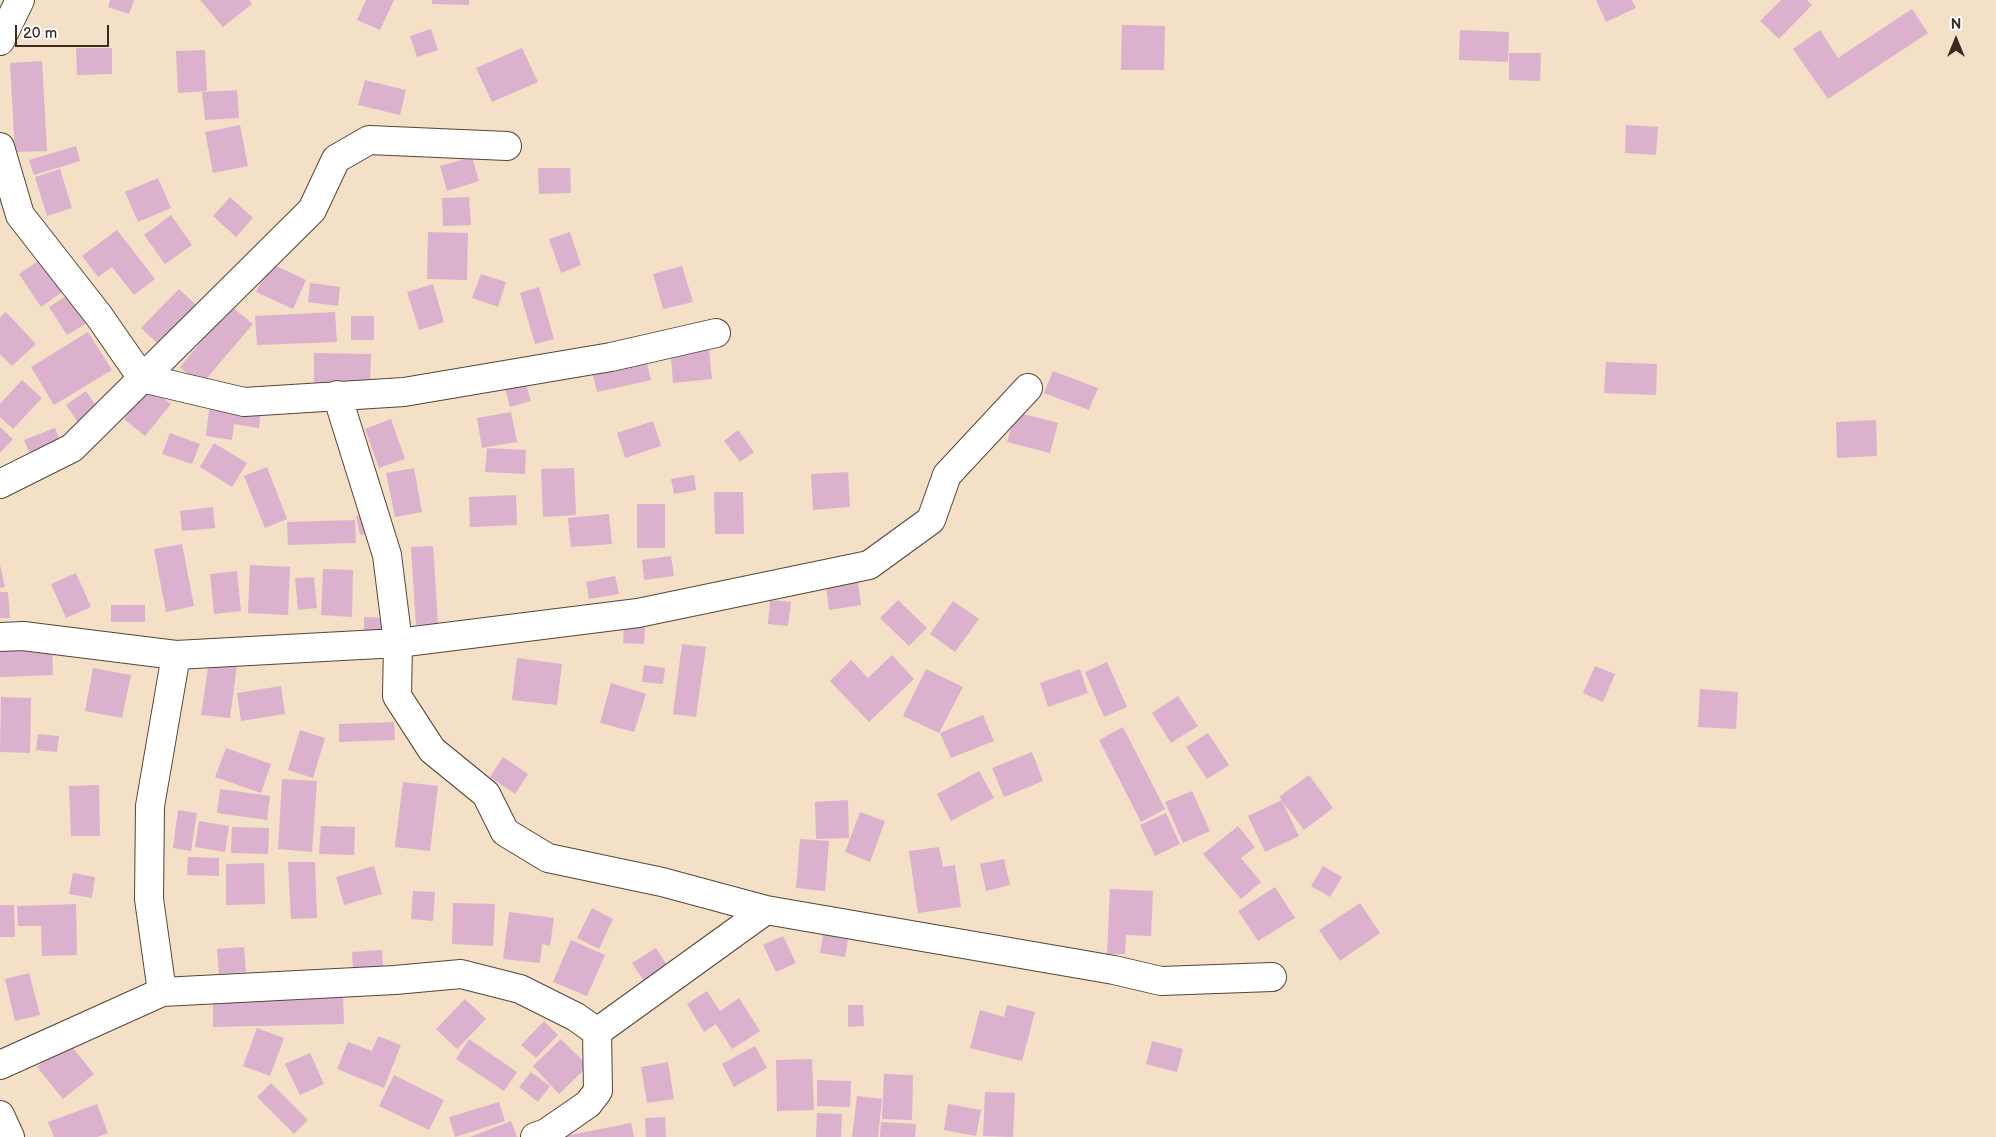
<!DOCTYPE html>
<style>
body{margin:0}
#map{position:relative;width:1996px;height:1137px;overflow:hidden;background:#f3e0c6;font-family:"Balsamiq Sans",sans-serif}
canvas{display:block}
.north{position:absolute;left:1931px;top:15px;width:50px;height:50px;-webkit-text-stroke:4px #fff;paint-order:stroke;rotate:0deg;font-size:14px;font-weight:700;line-height:20px;text-align:center;color:#3b2a1e}
.north::after{content:'';display:block;margin:auto;width:18px;height:22px;background:#3b2a1e;clip-path:polygon(50% 0,100% 100%,50% 72%,0 100%)}
.scale{position:absolute;left:15px;top:25px;width:94px;height:22px;box-sizing:border-box;border:2px solid #3b2a1e;border-top:0;padding-left:6px;font-size:15px;line-height:18px;white-space:nowrap;color:#3b2a1e;-webkit-text-stroke:4px #fff;paint-order:stroke}
</style>
<div id="map">
<canvas width="1996" height="1137"></canvas>
<div class="north">N</div>
<div class="scale">20 m</div>
</div>
<script>
const context = document.querySelector('canvas').getContext('2d');
context.lineJoin = 'round';
function paint(path, color) {
  context.fillStyle = color;
  context.fill(path, 'evenodd');
}
function shape(rows) {
  const path = new Path2D();
  for (const r of rows) {
    path.moveTo(r[0], r[1]);
    for (let i = 2; i < r.length; i += 2) path.lineTo(r[i], r[i + 1]);
  }
  return path;
}
function trace(path, color, width, dash) {
  context.strokeStyle = color;
  context.lineWidth = width;
  context.lineCap = dash ? 'butt' : 'round';
  context.setLineDash(dash || []);
  context.stroke(path);
}
const building = shape([
 [110,0,134,0,129,14,108,7],
 [200,0,249,0,252,4,223,27],
 [366,0,394,0,380,30,357,20],
 [432,0,469,0,469,5,432,4],
 [1596,0,1632,0,1636,8,1606,22],
 [1781,0,1807,0,1812,5,1779,39,1760,21],
 [1912,9,1928,33,1828,99,1793,49,1820,30,1838,58],
 [1122,25,1165,26,1164,70,1121,70],
 [431,29,438,50,417,57,410,36],
 [1460,30,1509,32,1508,62,1459,60],
 [76,48,112,48,112,74,77,75],
 [522,48,538,82,492,102,476,68],
 [205,50,207,91,178,93,176,51],
 [1509,53,1541,53,1540,81,1509,80],
 [42,61,47,151,15,152,10,63],
 [365,80,406,90,400,115,358,105],
 [237,90,239,118,205,120,202,92],
 [240,125,248,166,213,173,205,132],
 [1626,125,1658,127,1656,155,1625,153],
 [76,146,80,161,34,175,29,160],
 [472,157,479,181,447,191,440,166],
 [538,168,570,168,571,193,539,194],
 [60,169,72,208,47,216,35,177],
 [158,178,171,208,138,222,125,192],
 [230,197,253,218,236,237,213,216],
 [469,197,471,225,443,226,442,198],
 [171,215,192,245,165,264,144,235],
 [117,230,155,279,134,295,112,267,98,277,82,256],
 [428,232,468,233,467,280,427,279],
 [570,232,581,265,561,273,549,239],
 [53,251,75,283,41,307,19,274],
 [270,263,306,280,293,309,256,292],
 [682,266,693,302,663,309,653,274],
 [481,274,506,282,498,307,472,298],
 [310,283,340,287,338,306,308,302],
 [433,284,444,322,419,330,407,292],
 [80,287,98,316,67,335,49,307],
 [539,287,554,339,535,344,520,293],
 [179,289,207,315,169,354,141,328],
 [231,306,253,324,201,385,180,367],
 [6,312,36,344,12,366,0,354,0,317],
 [335,312,337,342,257,345,255,316],
 [351,316,374,316,374,340,351,340],
 [88,332,112,370,54,405,31,367],
 [708,340,712,379,673,383,670,344],
 [643,348,651,380,597,392,589,360],
 [314,353,371,354,370,385,314,384],
 [1606,362,1657,364,1656,395,1604,393],
 [521,368,531,401,510,407,501,374],
 [1053,371,1098,388,1089,410,1044,393],
 [22,380,42,398,13,429,0,417,0,404],
 [149,387,171,404,145,436,124,419],
 [86,391,102,415,82,428,66,405],
 [210,401,261,407,259,428,234,424,232,440,206,436],
 [511,412,517,442,482,448,477,418],
 [1016,412,1058,423,1050,453,1007,442],
 [391,419,405,459,379,468,365,429],
 [1876,420,1877,456,1837,458,1836,422],
 [653,421,661,446,625,458,617,433],
 [0,427,13,439,0,453],
 [55,428,66,455,36,468,24,440],
 [738,430,754,452,740,462,724,441],
 [170,433,200,444,192,464,162,454],
 [214,443,247,463,232,487,200,467],
 [487,448,526,450,525,474,485,472],
 [267,467,287,519,265,528,244,476],
 [414,468,422,512,395,517,386,473],
 [574,468,576,515,543,517,541,469],
 [848,472,850,507,813,510,811,474],
 [694,475,696,490,674,494,671,479],
 [714,492,743,492,744,534,715,534],
 [516,495,517,525,470,527,469,497],
 [637,504,665,504,665,548,637,548],
 [213,507,215,528,182,531,180,511],
 [374,513,377,532,360,535,356,516],
 [609,514,612,544,571,547,568,518],
 [355,520,356,543,288,545,287,522],
 [182,544,194,606,166,612,154,549],
 [433,546,438,624,416,625,411,547],
 [671,556,674,576,644,580,642,560],
 [0,565,5,587,0,588],
 [250,565,290,567,288,615,248,613],
 [323,569,353,570,352,617,321,615],
 [237,571,241,611,214,614,210,574],
 [76,573,91,607,66,618,51,584],
 [857,574,861,605,829,610,825,578],
 [615,576,619,594,589,599,586,582],
 [314,577,317,608,298,610,295,578],
 [0,592,8,592,10,618,0,618],
 [770,600,791,602,788,626,768,624],
 [898,600,927,628,909,646,880,618],
 [953,601,979,619,955,652,930,634],
 [111,605,145,605,145,622,111,622],
 [364,617,391,618,390,633,364,632],
 [624,624,645,626,644,644,623,643],
 [682,644,706,647,696,717,673,714],
 [52,646,53,675,0,677,0,648],
 [892,655,914,679,869,722,830,681,851,660,868,678],
 [517,658,562,664,557,705,512,700],
 [209,661,237,665,230,718,201,715],
 [1107,662,1127,707,1104,717,1085,672],
 [644,665,665,668,663,684,642,682],
 [1595,666,1615,674,1603,702,1583,693],
 [93,668,131,675,122,718,85,711],
 [926,669,963,687,939,733,903,716],
 [1080,669,1088,693,1048,707,1040,683],
 [611,683,646,694,634,732,600,723],
 [281,686,285,714,241,721,237,693],
 [1700,689,1738,692,1736,729,1698,727],
 [1178,696,1198,726,1171,743,1152,713],
 [1,697,31,698,30,753,0,752],
 [983,715,994,741,951,758,940,733],
 [394,722,395,740,339,742,339,724],
 [1123,727,1165,809,1141,822,1099,740],
 [300,730,325,738,313,778,288,770],
 [1208,733,1229,765,1207,779,1186,747],
 [38,734,59,736,57,752,36,750],
 [226,748,271,764,261,793,215,777],
 [1032,752,1043,781,1004,797,992,768],
 [503,757,528,774,515,794,490,777],
 [979,771,994,798,951,821,937,794],
 [1309,775,1333,808,1304,830,1282,801,1299,836,1265,852,1248,816,1282,800,1279,797],
 [282,779,317,781,312,852,278,849],
 [403,782,438,786,430,851,395,847],
 [99,785,100,836,71,836,69,786],
 [220,789,270,796,267,820,217,813],
 [1192,791,1210,831,1183,843,1165,802],
 [848,800,849,838,816,839,815,802],
 [178,810,197,813,191,851,173,848],
 [860,812,885,821,870,862,845,852],
 [1166,813,1180,844,1155,856,1140,825],
 [199,821,229,826,225,852,195,847],
 [321,826,355,827,354,855,319,854],
 [1238,826,1255,847,1241,858,1261,882,1241,899,1203,854],
 [232,827,269,828,268,854,231,853],
 [800,839,829,841,825,891,796,888],
 [939,847,943,867,955,865,961,907,918,913,909,851],
 [188,857,219,858,219,876,187,875],
 [1004,859,1010,885,986,891,980,864],
 [288,862,315,862,317,918,291,919],
 [264,863,265,904,226,905,226,864],
 [374,866,382,894,344,905,336,877],
 [1323,866,1342,877,1330,897,1311,886],
 [73,873,95,877,92,898,69,894],
 [1275,887,1295,918,1258,941,1238,911],
 [1110,889,1153,891,1151,936,1126,935,1125,954,1107,954],
 [413,891,435,892,433,921,411,919],
 [453,903,495,904,493,946,452,944],
 [1360,903,1380,933,1340,961,1319,930],
 [76,904,77,955,42,956,41,926,18,926,17,906],
 [0,905,14,905,15,937,0,937],
 [592,908,613,919,599,949,577,938],
 [509,912,554,918,550,946,542,944,540,963,503,959],
 [824,930,849,934,845,957,820,953],
 [783,936,796,963,776,972,763,945],
 [571,940,605,955,587,996,553,982],
 [244,947,246,972,219,974,217,949],
 [656,948,675,978,652,993,632,963],
 [382,950,383,968,353,969,352,952],
 [29,973,40,1015,15,1021,5,979],
 [707,991,720,1011,739,998,760,1031,732,1049,716,1024,704,1032,687,1004],
 [343,994,344,1024,213,1027,213,998],
 [465,999,486,1019,457,1049,436,1029],
 [848,1005,863,1005,864,1026,848,1027],
 [1007,1005,1035,1012,1022,1061,970,1048,980,1010,1004,1017],
 [544,1021,558,1035,536,1058,521,1045],
 [257,1028,284,1038,270,1076,243,1066],
 [378,1036,401,1045,384,1088,337,1069,348,1042,372,1051],
 [469,1039,517,1072,504,1091,456,1059],
 [561,1039,588,1066,559,1094,533,1066],
 [1152,1041,1183,1049,1177,1072,1146,1064],
 [68,1042,94,1074,63,1099,37,1067],
 [755,1046,767,1068,734,1087,722,1064],
 [310,1053,324,1084,300,1095,285,1064],
 [812,1059,814,1110,777,1111,776,1060],
 [668,1062,674,1099,647,1103,641,1067],
 [531,1072,550,1086,538,1102,519,1087],
 [884,1074,913,1075,912,1120,882,1119],
 [394,1075,444,1100,429,1130,379,1106],
 [817,1080,851,1081,850,1107,817,1106],
 [271,1083,308,1120,294,1134,257,1097],
 [985,1092,1015,1093,1013,1137,983,1136],
 [857,1096,882,1099,878,1137,852,1137],
 [499,1102,505,1121,455,1137,449,1117],
 [97,1104,108,1133,97,1137,54,1137,48,1122],
 [948,1104,981,1110,976,1136,944,1130],
 [817,1113,842,1114,841,1137,816,1137],
 [665,1117,666,1137,646,1137,645,1118],
 [511,1121,517,1137,470,1137],
 [881,1122,916,1124,915,1137,880,1137],
 [631,1123,634,1137,565,1137,565,1136]
]);
const street = shape([
 [0,41,20,0],
 [0,147,20,215,99,316,142,378,244,402,404,392,611,357,716,333],
 [337,395,387,555,398,643,397,696,432,750,486,794,505,832,548,858,662,882,766,910,1114,970,1161,981,1272,977],
 [0,484,72,448,312,210,336,159,369,140,507,146],
 [0,637,23,636,176,655,398,643,638,613,869,565,931,520,947,475,1028,388],
 [162,992,149,899,150,806,176,655],
 [597,1032,766,910],
 [0,1065,162,992,395,980,461,974,520,989,576,1017,597,1032],
 [0,1115,10,1137],
 [535,1137,546,1133,588,1104,598,1091,597,1032]
]);
paint(building, '#dcb1cd');
trace(street, '#574537', 30);
trace(street, '#fff', 28);
</script>
